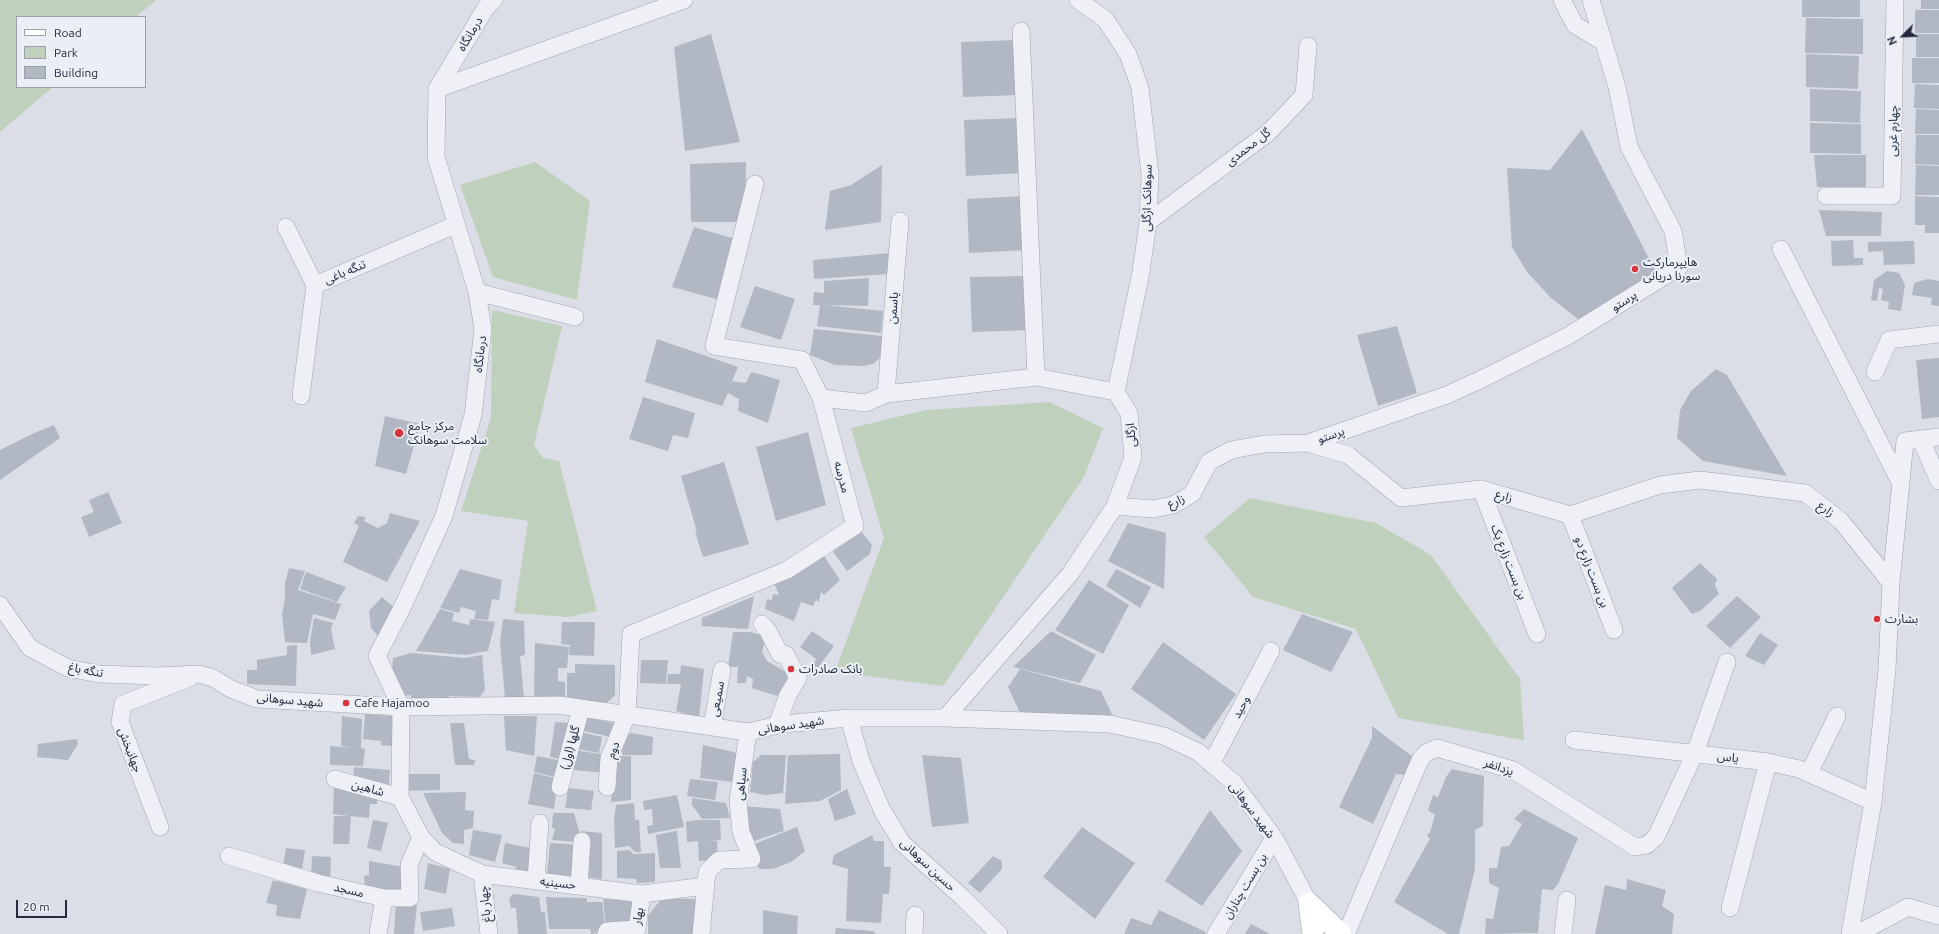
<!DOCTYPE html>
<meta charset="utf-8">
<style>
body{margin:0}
#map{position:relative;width:1939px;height:934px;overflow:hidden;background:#dbdee7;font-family:Ubuntu,sans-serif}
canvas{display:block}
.legend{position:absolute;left:16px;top:16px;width:130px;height:72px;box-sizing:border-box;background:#eaeef5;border:1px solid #9ba0ac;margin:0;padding:5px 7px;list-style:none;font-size:12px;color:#242b3e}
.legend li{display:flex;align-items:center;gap:8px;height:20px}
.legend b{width:20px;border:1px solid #9ba0ac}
.north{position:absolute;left:1883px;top:16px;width:40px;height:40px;-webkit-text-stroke:3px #eaeef5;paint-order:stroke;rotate:246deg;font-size:11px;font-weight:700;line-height:16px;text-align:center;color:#242b3e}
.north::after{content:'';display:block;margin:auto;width:14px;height:18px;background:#242b3e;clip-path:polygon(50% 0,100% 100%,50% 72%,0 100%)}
.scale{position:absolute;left:16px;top:900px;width:51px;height:18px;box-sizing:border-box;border:2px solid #242b3e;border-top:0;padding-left:5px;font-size:12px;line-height:14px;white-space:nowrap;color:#242b3e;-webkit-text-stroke:3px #eaeef5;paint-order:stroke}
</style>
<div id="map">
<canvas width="1939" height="934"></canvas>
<ul class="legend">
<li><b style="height:5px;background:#fff"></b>Road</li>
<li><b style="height:11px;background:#bfd1bc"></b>Park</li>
<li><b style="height:11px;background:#b2b7c4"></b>Building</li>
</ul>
<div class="north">N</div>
<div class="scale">20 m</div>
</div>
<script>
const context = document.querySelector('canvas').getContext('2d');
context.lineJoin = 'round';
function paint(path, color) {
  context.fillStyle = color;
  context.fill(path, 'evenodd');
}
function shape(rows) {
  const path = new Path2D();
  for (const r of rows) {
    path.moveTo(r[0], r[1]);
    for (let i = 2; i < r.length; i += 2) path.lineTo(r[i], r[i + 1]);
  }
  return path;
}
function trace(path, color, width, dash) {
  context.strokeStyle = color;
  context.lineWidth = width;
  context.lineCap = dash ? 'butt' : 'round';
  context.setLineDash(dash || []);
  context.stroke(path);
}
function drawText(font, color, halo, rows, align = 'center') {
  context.font = font + ' Ubuntu,"Noto Sans Arabic",sans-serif';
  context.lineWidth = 4;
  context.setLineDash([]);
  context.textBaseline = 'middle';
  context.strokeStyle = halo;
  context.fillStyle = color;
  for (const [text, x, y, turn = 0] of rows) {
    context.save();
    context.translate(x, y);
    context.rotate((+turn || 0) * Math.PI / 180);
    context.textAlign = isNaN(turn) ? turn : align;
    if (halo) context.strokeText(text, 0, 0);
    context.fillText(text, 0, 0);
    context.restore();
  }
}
const green = shape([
 [0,0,156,0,136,17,17,17,17,87,53,87,0,132],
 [535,162,590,201,577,300,493,277,460,185],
 [492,310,562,326,534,445,543,458,559,461,597,611,568,617,514,613,528,521,461,511,491,418],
 [1049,402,1103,428,1084,477,943,686,835,672,884,538,851,428,926,410],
 [1250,498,1376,523,1431,555,1520,679,1524,740,1398,718,1356,629,1253,597,1204,537]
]);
const building = shape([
 [1802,0,1860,0,1860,17,1802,17],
 [1921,0,1939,0,1939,9,1921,9],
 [1915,10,1939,10,1939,33,1915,33],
 [1806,18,1863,19,1863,54,1805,53],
 [711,34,740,142,685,151,674,47],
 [1916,34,1939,34,1939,57,1916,57],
 [1017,40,1020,95,963,97,961,42],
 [1806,54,1859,56,1858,89,1806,87],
 [1912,58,1939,58,1939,83,1912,83],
 [1915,84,1939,85,1939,109,1914,108],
 [1810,89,1861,91,1860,123,1810,121],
 [1916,109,1939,110,1939,134,1915,134],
 [1020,118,1023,173,966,176,964,120],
 [1810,123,1861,124,1861,154,1810,153],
 [1582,129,1656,272,1578,319,1551,298,1527,272,1512,247,1507,168,1550,170],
 [1916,135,1939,135,1939,165,1915,164],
 [1814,155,1866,155,1866,187,1817,187],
 [746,162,745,222,691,222,690,164],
 [882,165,881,222,825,230,830,191,851,185],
 [1916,165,1939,166,1939,195,1915,195],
 [1026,196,1027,250,969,253,967,199],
 [1915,196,1939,197,1939,233,1925,233,1925,225,1915,225],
 [1819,210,1882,212,1881,236,1826,236],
 [694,227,746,242,720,300,672,287],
 [1853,240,1854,258,1863,258,1863,265,1832,266,1831,241],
 [1914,241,1915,264,1884,265,1883,251,1868,252,1868,242],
 [890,253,889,274,814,279,813,260],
 [1887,271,1899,273,1905,285,1901,311,1888,309,1889,302,1881,300,1883,289,1879,288,1877,301,1871,300,1874,280],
 [1029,276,1030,330,972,332,970,277],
 [869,278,868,306,824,305,883,311,881,333,817,326,820,305,813,305,814,292,824,293,824,281],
 [1928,279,1939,281,1939,306,1931,305,1932,298,1912,295,1914,283],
 [755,286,795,299,781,340,740,327],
 [1397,326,1417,393,1378,406,1357,335],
 [814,329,882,336,880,358,873,364,863,366,835,365,810,355],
 [657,339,738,367,732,381,746,383,751,372,780,380,768,423,738,411,739,399,728,393,722,406,645,382],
 [1939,358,1939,417,1922,419,1916,360],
 [1716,369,1727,375,1787,476,1703,461,1677,438,1680,410,1691,391],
 [643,397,695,413,688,438,673,435,668,451,629,439],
 [385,416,420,424,406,474,375,466],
 [54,425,60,438,0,480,0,450,32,434],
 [808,432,826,505,776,521,756,447],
 [724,462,749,544,703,557,695,532,697,532,681,476],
 [108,492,122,523,89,537,81,517,94,512,89,500],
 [390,513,420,521,387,582,343,562,359,526,354,523,358,516,365,517,364,521,378,528,387,523],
 [1128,523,1166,533,1164,589,1108,561],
 [861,531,872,545,870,554,847,571,832,550],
 [824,556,840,580,824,595,821,592,819,602,816,600,813,606,801,602,794,621,765,609,767,599,772,600,773,594,779,595,774,583],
 [1700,563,1717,579,1715,585,1719,594,1700,611,1692,614,1672,588],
 [289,568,305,571,298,590,341,604,335,620,313,614,307,643,285,642,282,614,285,599,285,583],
 [460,569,502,580,499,600,492,599,488,620,474,619,476,611,461,607,459,613,440,608],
 [1116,569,1151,587,1140,608,1106,586],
 [306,572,346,587,337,602,300,589],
 [1089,580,1129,605,1103,654,1055,630],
 [754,596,748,629,702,626,702,618],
 [1737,596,1761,617,1730,648,1706,626],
 [382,597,397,610,378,636,371,628,369,611],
 [440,609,454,613,452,621,469,625,470,619,495,622,488,651,466,655,416,651],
 [1302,614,1353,632,1331,672,1283,650],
 [314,618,333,623,331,629,335,649,311,655,310,641],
 [503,619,524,621,525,655,520,656,524,697,505,698,500,643],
 [562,622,595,622,594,656,569,655,570,645,561,644],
 [812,631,834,646,817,669,813,665,816,659,800,647],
 [1051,631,1096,655,1080,683,1013,667],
 [733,632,749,632,766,636,762,652,767,661,791,675,777,696,752,688,753,679,747,676,746,683,737,683,738,667,728,667],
 [1760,633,1778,645,1764,665,1745,656],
 [1163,642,1236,694,1204,740,1131,689],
 [535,643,569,647,567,668,558,668,558,681,565,682,565,700,534,697],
 [297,645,296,686,247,684,247,670,257,670,257,660,287,655,287,646],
 [411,653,465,658,482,655,485,690,480,697,449,696,449,699,411,699,411,695,399,696,391,683,393,658],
 [641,660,668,660,666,684,640,683],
 [575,664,615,665,615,695,607,703,567,700,567,673,575,673],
 [681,665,704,669,699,718,676,711,681,684,667,684,668,674,680,674],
 [1020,669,1101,691,1115,721,1021,715,1008,687],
 [365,714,393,716,392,746,381,745,381,741,363,739],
 [342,716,362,719,361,748,365,749,363,766,330,765,330,746,352,748,341,746],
 [504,716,537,716,534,756,506,750],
 [583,717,615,723,611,737,579,730],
 [555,722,575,723,565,760,550,757],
 [450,723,464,723,469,759,475,760,474,765,455,765],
 [1372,726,1413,757,1405,775,1396,774,1373,824,1339,807,1372,738],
 [576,731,602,737,599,753,573,748],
 [631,733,653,737,652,755,622,755,623,740],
 [77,739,78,744,68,760,37,757,38,744],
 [703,745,738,753,733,782,700,778],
 [575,750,606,755,605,773,574,770],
 [840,754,841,790,820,801,785,804,788,755],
 [761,755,786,755,783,793,765,795,750,792,753,762],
 [922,755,961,758,969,823,932,827],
 [537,756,563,761,559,778,534,772],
 [616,756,631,756,631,800,611,802,614,767],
 [354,767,390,770,389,785,353,781],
 [1452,769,1484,776,1483,826,1475,830,1475,869,1459,934,1448,934,1394,902,1430,839,1427,835,1430,832,1435,815,1428,810,1433,795,1438,797,1446,777],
 [534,773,558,779,554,809,528,804],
 [405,774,440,774,440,790,406,791],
 [690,779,718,782,715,800,687,796],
 [334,786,378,793,377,804,370,804,369,818,351,816,349,844,333,844,334,816,349,816,333,814],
 [568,788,594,791,591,810,565,808],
 [847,789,856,814,835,821,828,799],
 [466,792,465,810,474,811,473,828,464,830,464,844,453,843,442,833,423,793],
 [677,795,684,827,648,834,647,826,653,825,652,809,644,810,643,801],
 [692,798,726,803,730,818,702,819,692,805],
 [634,803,635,820,639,820,641,852,635,852,629,846,615,848,614,818,616,805],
 [742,806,780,809,784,831,751,842],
 [1524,809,1578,838,1558,884,1553,890,1542,889,1538,933,1485,934,1486,918,1493,919,1499,888,1489,883,1489,868,1497,868,1501,847,1509,846,1522,824,1514,819],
 [1210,810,1242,851,1202,906,1165,881],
 [553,813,574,813,579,831,578,842,552,840,555,829,552,828],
 [373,820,388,823,381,851,367,848],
 [697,820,720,820,721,840,707,841,717,841,718,860,699,861,698,841,687,842,686,822],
 [797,827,805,851,791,862,773,869,759,869,752,845],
 [1082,827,1135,863,1095,919,1043,877],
 [473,830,502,835,495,862,469,855],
 [581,831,602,833,602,879,585,877],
 [677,831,681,868,660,868,656,835],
 [872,835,874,841,884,841,884,867,891,867,889,894,883,894,881,923,846,921,848,869,832,864,834,855],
 [505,843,536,849,534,878,515,875,516,867,502,863],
 [550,843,578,845,577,878,547,874],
 [286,848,305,850,301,876,282,871],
 [630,850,633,854,655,853,655,882,637,883,636,879,617,878,617,851],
 [312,856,331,857,330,883,311,878],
 [993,856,1002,861,1002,869,980,893,968,883],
 [369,861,404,867,406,893,365,887,364,876,369,875],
 [428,863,450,869,446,894,424,889],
 [1627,879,1666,890,1662,906,1674,914,1672,934,1595,934,1605,885,1626,890],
 [273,880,307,889,300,919,276,916,277,905,266,903],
 [513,894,539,897,541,912,545,912,547,934,518,934,516,908,511,908,509,899],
 [546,897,587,898,587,902,602,902,606,932,591,934,590,929,549,929],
 [662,898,694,899,700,905,698,934,648,934,648,916],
 [603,899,636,901,632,926,606,928],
 [396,902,417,904,414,934,394,934],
 [452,908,455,926,423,931,420,912],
 [763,910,798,916,797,934,763,934],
 [1159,910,1206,932,1205,934,1124,934,1131,918,1151,925],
 [1251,924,1270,934,1245,934],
 [836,928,873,931,876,934,835,934]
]);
const minor = shape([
 [494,0,487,6,437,89,436,157,477,292,483,329,473,415,444,516,403,606,377,656,401,707,400,797,421,837,435,852,482,874,642,894,705,886],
 [1078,0,1105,19,1128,54,1140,88,1150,174,1148,222,1141,272,1116,392],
 [1562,0,1575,25,1603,42],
 [1021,31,1036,377],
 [437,89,684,0],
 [1826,196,1892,196,1895,0],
 [1148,222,1268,133,1304,95,1308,46],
 [286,227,315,285],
 [1781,249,1901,484],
 [315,285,455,225],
 [477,292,575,317],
 [1875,372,1889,340,1939,334],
 [886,394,900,221],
 [301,396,315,285],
 [821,398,866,403,886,394,1036,377,1116,392,1129,413,1133,457,1115,506,1070,574,945,718],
 [1921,440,1939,481],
 [1308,443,1447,395,1486,377,1568,336,1679,267,1673,231,1629,147,1617,87,1591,0],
 [1481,489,1537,634],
 [1115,506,1153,509,1173,505,1192,494,1209,462,1231,450,1264,444,1308,443,1348,455,1401,498,1481,489,1570,515,1660,485,1700,480,1805,493,1841,521,1891,583],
 [1570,515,1614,630],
 [0,605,30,648,68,668,99,674,157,676,199,674,213,678,231,689,257,699,401,707,559,705,748,732,783,724,849,718,945,718,1110,724,1164,736,1198,752,1234,783,1275,839,1309,903],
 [762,624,768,631,780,654,786,655,798,678,788,695,777,725],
 [849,718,861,761,882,810,902,843,962,897,999,934],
 [712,727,722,670],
 [1574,740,1768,762,1799,769,1873,802],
 [1211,764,1271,651],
 [1809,773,1837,716],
 [335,779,400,797],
 [560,787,581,708],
 [607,787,609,758,627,715,631,634,787,570,855,526,821,398,802,360,714,346,755,184],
 [160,827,120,722,123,704,189,678],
 [229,856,318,883,384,898,410,898,409,865,421,837],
 [482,874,489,934],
 [536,880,540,823],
 [579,886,582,841],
 [1730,908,1768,762],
 [378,934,384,898],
 [606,934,607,931,637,929,642,894],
 [701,934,707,872,719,860,752,859,741,832,738,801,748,732],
 [914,934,915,915],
 [1216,934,1274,838],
 [1346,934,1420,760,1426,753,1437,748,1513,770,1635,847,1647,845,1656,837,1695,753,1727,662],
 [1563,934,1567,900],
 [1850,934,1873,802,1887,669,1891,583,1905,441,1939,437],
 [1857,934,1908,907,1939,916]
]);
const major = shape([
 [1309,903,1341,934],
 [1309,903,1313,934]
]);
const markers = [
 [1635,269,4,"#d7353d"],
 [399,433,5,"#d7353d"],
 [1877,619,4,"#d7353d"],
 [791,669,4,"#d7353d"],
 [346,703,4,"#d7353d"]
];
const streetNames = [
 ["درمانگاه",470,34,-59],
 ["چهارم غربی",1893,131,-89],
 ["گل محمدی",1248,147,-38],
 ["سوهانک ازگلی",1147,198,-89],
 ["تنگه باغی",345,272,-23],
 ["پرستو",1624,301,-32],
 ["یاسمن",893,308,-86],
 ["درمانگاه",480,354,-83],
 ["ازگلی",1131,435,-95],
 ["پرستو",1331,435,-19],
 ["مدرسه",842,477,75],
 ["زارع",1504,496,17],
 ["زارع",1176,501,-23],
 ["زارع",1826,509,37],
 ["بن بست زارع یک",1509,562,69],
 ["بن بست زارع دو",1592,572,69],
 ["تنگه باغ",86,670,11],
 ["سمیعی",717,699,-80],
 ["شهید سوهانی",290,700,5],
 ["وحید",1241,707,-62],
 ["شهید سوهانی",791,725,-8],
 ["گلها (اول)",570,748,-75],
 ["جهانبخش",130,750,69],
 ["دوم",613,750,-71],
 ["یاس",1728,757,7],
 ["یزدانفر",1499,767,19],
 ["سپاهی",741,784,-84],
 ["شاهین",368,788,15],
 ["شهید سوهانی",1252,810,53],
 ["حسین سوهانی",928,865,43],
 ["حسینیه",558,883,7],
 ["بن بست چناران",1245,886,-59],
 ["مسجد",349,890,13],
 ["چهار باغ",485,904,-96],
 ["بهار",638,916,-79]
];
const poiNames = [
 ["هایپرمارکت",1643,262],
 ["سورنا دریانی",1643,276],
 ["مرکز جامع",408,426],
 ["سلامت سوهانک",408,440],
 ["بشارت",1885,619],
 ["بانک صادرات",799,669],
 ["Cafe Hajamoo",354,703]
];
paint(green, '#bfd1bc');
paint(building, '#b2b7c4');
trace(minor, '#a0a5b1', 18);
trace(major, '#9aa1b3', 22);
trace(minor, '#eef0f5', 17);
trace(major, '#fff', 21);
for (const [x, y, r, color] of markers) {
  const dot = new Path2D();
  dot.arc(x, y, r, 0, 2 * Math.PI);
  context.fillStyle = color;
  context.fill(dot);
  trace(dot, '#eaeef5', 1.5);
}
drawText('12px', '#242b3e', '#eaeef5', streetNames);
drawText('12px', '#242b3e', '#eaeef5', poiNames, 'left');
</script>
